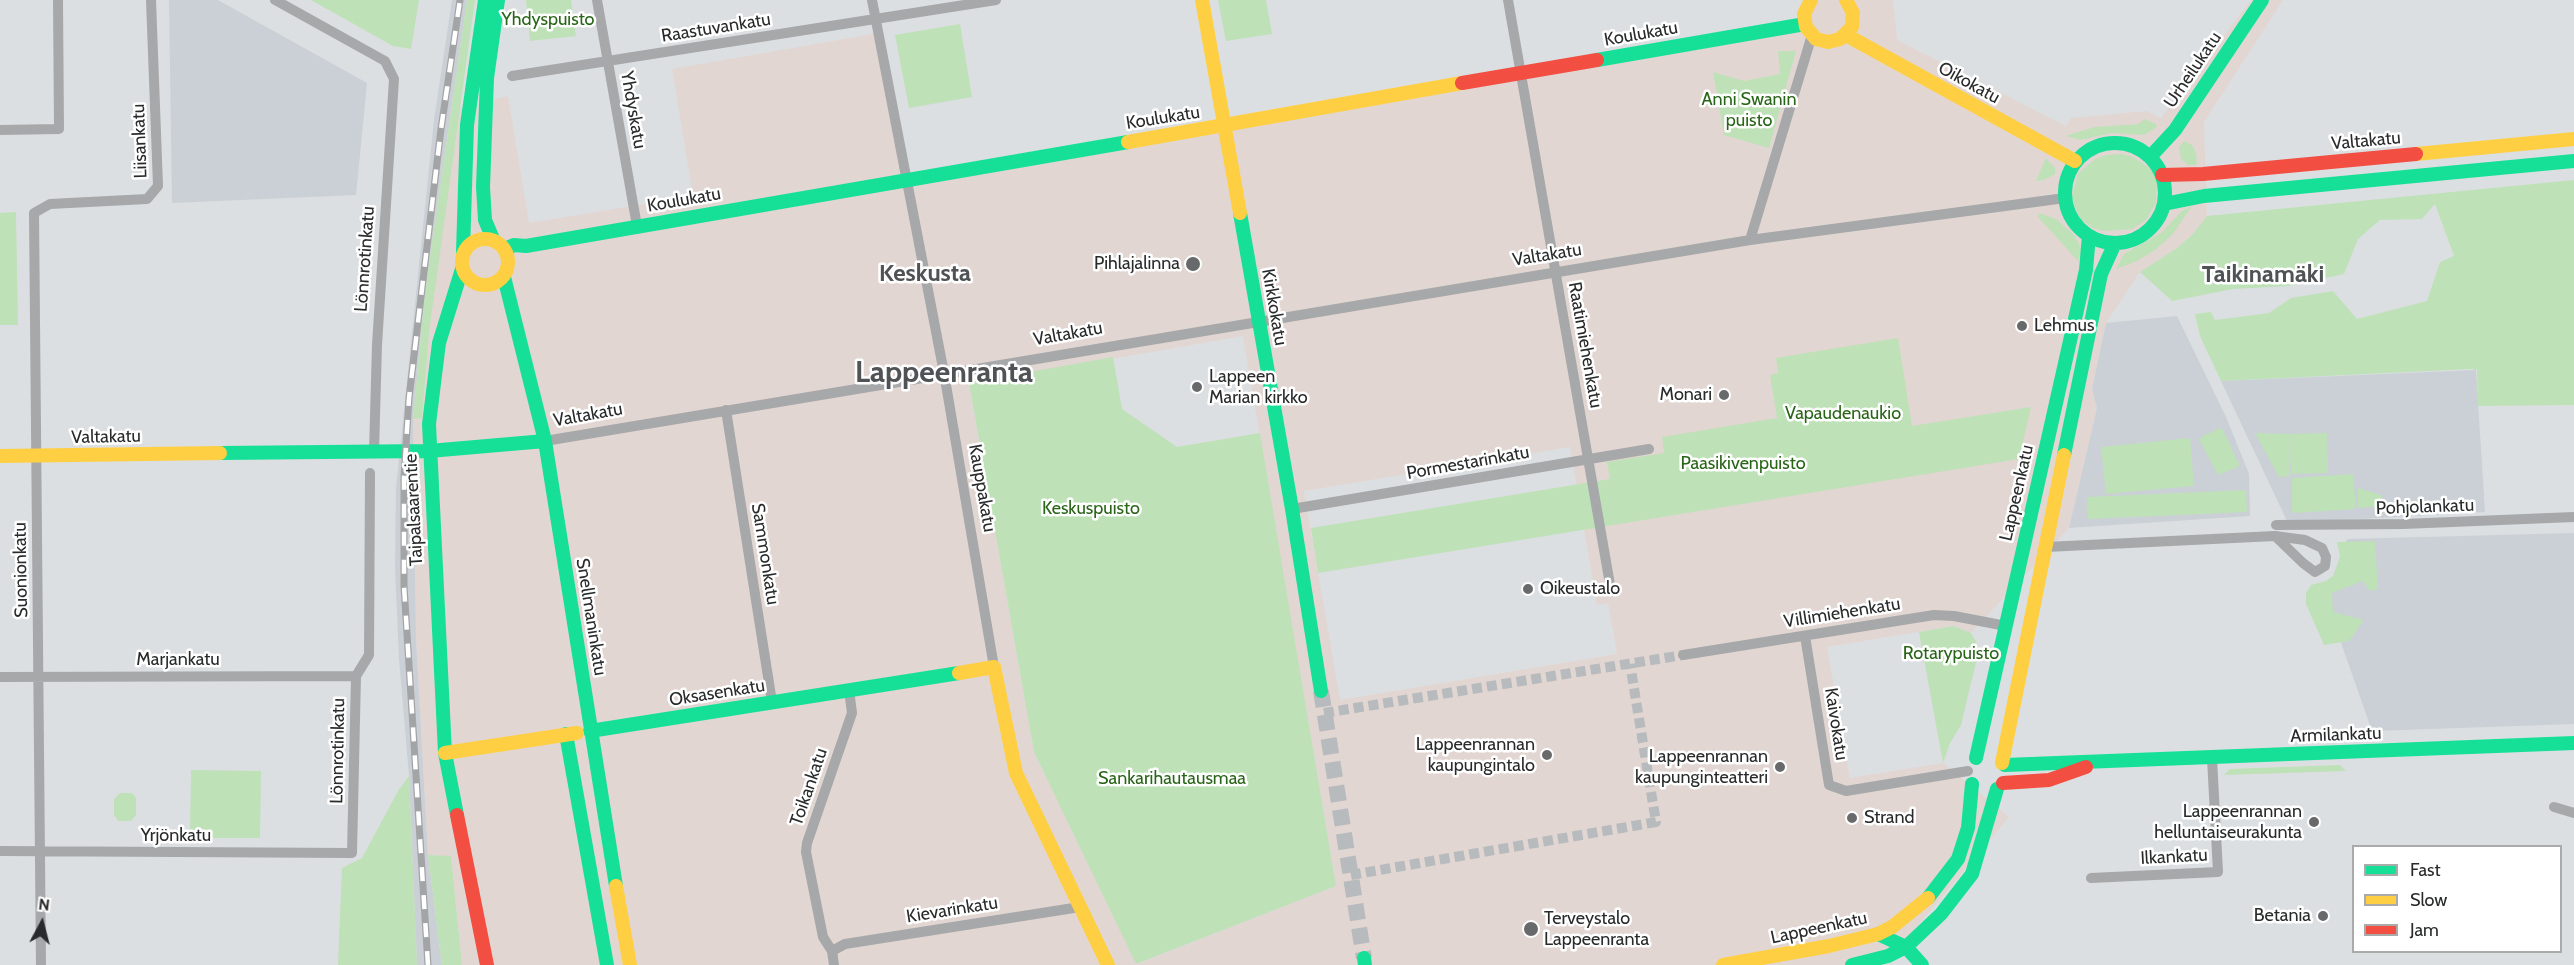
<!DOCTYPE html>
<meta charset="utf-8">
<style>
body{margin:0}
#map{position:relative;width:2574px;height:965px;overflow:hidden;background:#dcdfe1;font-family:Cabin,sans-serif}
canvas{display:block}
.legend{position:absolute;left:2352px;top:845px;width:210px;height:108px;box-sizing:border-box;background:#fff;border:2px solid #a9aaaa;margin:0;padding:8px 10px;list-style:none;font-size:18px;color:#292a2b}
.legend li{display:flex;align-items:center;gap:12px;height:30px}
.legend b{width:30px;border:2px solid #a9aaaa}
.north{position:absolute;left:12px;top:893px;width:60px;height:60px;-webkit-text-stroke:4px #fff;paint-order:stroke;rotate:7deg;font-size:16px;font-weight:700;line-height:24px;text-align:center;color:#292a2b}
.north::after{content:'';display:block;margin:auto;width:21px;height:27px;background:#292a2b;clip-path:polygon(50% 0,100% 100%,50% 72%,0 100%)}
</style>
<div id="map">
<canvas width="2574" height="965"></canvas>
<ul class="legend">
<li><b style="height:8px;background:#16e098"></b>Fast</li>
<li><b style="height:8px;background:#ffcf43"></b>Slow</li>
<li><b style="height:8px;background:#f24e42"></b>Jam</li>
</ul>
<div class="north">N</div>
</div>
<script>
const context = document.querySelector('canvas').getContext('2d');
context.lineJoin = 'round';
function paint(path, color) {
  context.fillStyle = color;
  context.fill(path, 'evenodd');
}
function shape(rows) {
  const path = new Path2D();
  for (const r of rows) {
    if (r.length === 3) {
      path.moveTo(r[0] + r[2], r[1]);
      path.arc(r[0], r[1], r[2], 0, 2 * Math.PI);
      continue;
    }
    path.moveTo(r[0], r[1]);
    for (let i = 2; i < r.length; i += 2) path.lineTo(r[i], r[i + 1]);
  }
  return path;
}
function trace(path, color, width, dash) {
  context.strokeStyle = color;
  context.lineWidth = width;
  context.lineCap = dash ? 'butt' : 'round';
  context.setLineDash(dash || []);
  context.stroke(path);
}
function drawText(font, color, halo, rows, align = 'center') {
  context.font = font + ' Cabin,sans-serif';
  context.lineWidth = 5;
  context.setLineDash([]);
  context.textBaseline = 'middle';
  context.strokeStyle = halo;
  context.fillStyle = color;
  for (const [text, x, y, turn = 0] of rows) {
    context.save();
    context.translate(x, y);
    context.rotate((+turn || 0) * Math.PI / 180);
    context.textAlign = isNaN(turn) ? turn : align;
    if (halo) context.strokeText(text, 0, 0);
    context.fillText(text, 0, 0);
    context.restore();
  }
}
const commercial = shape([
 [1811,0,1893,0,1897,40,2066,126,2071,118,2147,111,2161,118,2251,0,2283,0,2204,122,2207,216,2193,234,2177,248,2140,272,2106,323,2092,389,2097,408,2069,528,1971,633,1953,626,1827,647,1850,778,1943,763,2009,817,1885,965,462,965,451,857,428,855,416,639,413,419,422,418,429,333,458,108,508,96,529,223,693,196,672,69,879,33,907,179,1804,24],
 [1243,336,1336,886,1137,964,1034,752,969,384],
 [1570,447,1597,605,1608,603,1617,654,1340,700,1304,491]
]);
const built = shape([
 [169,0,218,0,367,83,356,195,172,203],
 [452,0,467,0,425,292,413,419,416,639,428,855,442,965,417,965,409,776,399,659,395,568,396,488,434,120],
 [2177,316,2226,417,2249,474,2250,516,2069,528,2097,408,2092,389,2106,323],
 [2476,370,2485,512,2288,523,2221,381],
 [2574,533,2574,724,2372,731,2325,597,2347,539]
]);
const green = shape([
 [311,0,419,0,411,49,393,46],
 [467,0,475,0,429,333,422,418,413,419,425,292],
 [526,0,571,0,576,36,530,41],
 [1218,0,1266,0,1272,34,1226,41],
 [960,24,972,97,909,108,895,35],
 [1778,51,1796,51,1769,148,1724,135,1713,72,1744,81,1780,74],
 [2144,119,2156,124,2157,127,2144,135,2111,133,2081,140,2065,136,2095,127,2139,124],
 [2184,141,2192,145,2196,153,2197,165,2188,165,2181,159,2179,147],
 [2122,154,2133,157,2151,169,2157,179,2156,203,2145,221,2132,229,2105,231,2093,228,2082,220,2076,210,2072,197,2078,174,2095,159,2106,155],
 [2046,158,2055,168,2055,174,2044,180,2036,181],
 [2574,180,2574,405,2478,406,2477,370,2471,369,2221,381,2200,336,2195,314,2211,312,2215,320,2269,313,2291,298,2333,291,2357,319,2427,301,2440,262,2454,256,2435,204,2422,219,2380,220,2358,239,2344,274,2288,286,2233,289,2172,301,2140,272,2177,248,2193,234,2207,216],
 [2192,206,2172,235,2155,250,2137,261,2116,269,2124,254,2161,233,2182,211],
 [16,212,18,325,0,325,0,213],
 [2039,213,2056,219,2073,234,2082,249,2078,261,2038,217],
 [1898,338,1912,426,2031,407,2019,459,1318,573,1311,528,1610,479,1607,462,1664,453,1662,437,1777,418,1770,375,1778,373,1776,358],
 [1113,357,1122,409,1177,447,1260,433,1336,886,1136,964,1034,752,969,383],
 [2220,428,2223,430,2239,464,2238,467,2218,475,2200,441,2201,437],
 [2255,433,2290,434,2290,476,2279,477],
 [2327,433,2328,473,2291,474,2290,434],
 [2190,438,2194,486,2106,494,2101,447],
 [2353,474,2356,506,2354,509,2295,513,2292,511,2292,478],
 [2358,488,2381,495,2385,506,2358,508],
 [2246,490,2247,512,2088,519,2087,497],
 [2375,541,2378,590,2369,590,2363,581,2332,593,2333,612,2364,620,2349,641,2324,645,2306,604,2306,593,2311,585,2326,581,2334,575,2340,556,2337,542],
 [1953,626,1971,633,1976,642,1978,654,1961,725,1950,743,1943,763,1919,632],
 [2340,765,2346,771,2224,775,2230,769],
 [191,770,261,771,260,838,190,838],
 [409,776,417,965,338,965,342,868,362,858,398,791],
 [120,793,132,793,136,798,136,815,131,821,118,821,114,815,114,799],
 [428,855,451,856,462,965,442,965]
]);
const streetTunnel = shape([
 [1324,713,1683,655],
 [1351,875,1656,822,1630,664]
]);
const secondaryTunnel = shape([
 [1321,691,1364,958]
]);
const street = shape([
 [275,0,385,61,394,79,377,345,374,452],
 [597,0,637,226],
 [872,0,944,373,994,667],
 [1508,0,1611,590],
 [512,76,996,0],
 [0,130,59,129,58,0],
 [1750,240,1812,35],
 [726,410,772,702],
 [545,441,1750,240,2065,198],
 [1292,509,1649,449],
 [2276,525,2403,524,2574,517],
 [2046,547,2275,536,2305,540,2322,548,2326,557,2325,566,2315,572,2303,563,2275,536],
 [1805,636,1829,785,1846,791,1968,771],
 [1683,655,1934,615,1954,616,2006,626],
 [0,677,356,676],
 [2554,807,2574,813],
 [0,851,352,853,356,676,369,655,370,473],
 [2091,878,2218,872,2212,758],
 [832,951,845,944,1080,907],
 [41,965,34,213,50,204,147,199,158,186,151,0],
 [834,965,832,951,823,937,806,852,807,843,852,713,849,690]
]);
const fast = shape([
 [1597,60,1805,24],
 [2115,193,50],
 [2150,157,2175,130,2262,0],
 [2164,204,2204,196,2574,161],
 [1240,213,1292,509,1321,691],
 [493,239,485,220,483,187,487,78,498,0],
 [505,249,514,245,526,246,1128,142],
 [463,251,467,125,485,0],
 [504,277,545,441,616,886],
 [220,453,429,451,545,441],
 [2064,455,2101,274,2115,243],
 [590,731,959,673],
 [566,734,607,965],
 [1976,758,2086,270,2089,236],
 [2005,765,2574,743],
 [457,815,445,753,429,424,439,343,462,269],
 [1928,898,1958,859,1968,828,1972,784],
 [1878,934,1906,947,1922,965],
 [1364,958,1365,965],
 [1852,965,1888,956,1906,947,1941,914,1972,874,1997,789]
]);
const slow = shape([
 [1202,0,1240,213],
 [1811,0,1804,14,1806,27,1816,39,1828,42,1840,39,1852,27,1853,13,1846,0],
 [1846,35,2075,161],
 [1128,142,1462,83],
 [2416,154,2574,139],
 [485,262,23],
 [0,456,220,453],
 [959,673,994,667,1016,773,1108,965],
 [445,753,577,733],
 [2002,763,2064,455],
 [616,886,630,965],
 [1723,965,1829,946,1878,934,1892,927,1928,898]
]);
const jam = shape([
 [1462,83,1597,60],
 [2162,175,2203,174,2416,154],
 [2003,783,2049,780,2086,767],
 [457,815,487,965]
]);
const rail = shape([
 [428,965,404,586,404,477,409,398,441,129,460,0]
]);
const markers = [
 [1193,264,8,"#68696b"],
 [2022,326,6,"#68696b"],
 [1197,387,6,"#68696b"],
 [1724,395,6,"#68696b"],
 [1528,589,6,"#68696b"],
 [1547,755,6,"#68696b"],
 [1780,767,6,"#68696b"],
 [1852,818,6,"#68696b"],
 [2314,822,6,"#68696b"],
 [2323,916,6,"#68696b"],
 [1531,929,8,"#68696b"]
];
const parkNames = [
 ["Yhdyspuisto",548,20],
 ["Anni Swanin",1749,100],
 ["puisto",1749,121],
 ["Vapaudenaukio",1843,414],
 ["Paasikivenpuisto",1743,464],
 ["Keskuspuisto",1091,509],
 ["Rotarypuisto",1951,654],
 ["Sankarihautausmaa",1172,779]
];
const streetNames = [
 ["Raastuvankatu",716,28,-9],
 ["Koulukatu",1641,34,-10],
 ["Urheilukatu",2193,70,-56],
 ["Oikokatu",1969,83,29],
 ["Yhdyskatu",633,110,80],
 ["Koulukatu",1163,118,-9],
 ["Liisankatu",140,141,-92],
 ["Valtakatu",2366,141,-5],
 ["Koulukatu",684,200,-10],
 ["Valtakatu",1547,255,-9],
 ["Lönnrotinkatu",365,259,-86],
 ["Kirkkokatu",1274,307,80],
 ["Valtakatu",1068,334,-10],
 ["Raatimiehenkatu",1585,345,80],
 ["Valtakatu",588,415,-10],
 ["Valtakatu",106,437,-1],
 ["Pormestarinkatu",1468,463,-10],
 ["Kauppakatu",982,488,80],
 ["Lappeenkatu",2017,493,-77],
 ["Pohjolankatu",2425,507,-2],
 ["Taipalsaarentie",414,510,-93],
 ["Sammonkatu",765,554,81],
 ["Suonionkatu",21,570,-91],
 ["Villimiehenkatu",1842,613,-9],
 ["Snellmaninkatu",591,617,81],
 ["Marjankatu",178,660],
 ["Oksasenkatu",717,693,-9],
 ["Kaivokatu",1836,724,81],
 ["Armilankatu",2336,735,-2],
 ["Lönnrotinkatu",338,751,-89],
 ["Toikankatu",809,787,-71],
 ["Yrjönkatu",176,836],
 ["Ilkankatu",2174,857,-3],
 ["Kievarinkatu",952,910,-9],
 ["Lappeenkatu",1819,928,-12]
];
const poiNames = [
 ["Pihlajalinna",1180,264],
 ["Lehmus",2034,326,"left"],
 ["Lappeen",1209,377,"left"],
 ["Marian kirkko",1209,398,"left"],
 ["Monari",1712,395],
 ["Oikeustalo",1540,589,"left"],
 ["Lappeenrannan",1535,745],
 ["kaupungintalo",1535,766],
 ["Lappeenrannan",1768,757],
 ["kaupunginteatteri",1768,778],
 ["Lappeenrannan",2302,812],
 ["helluntaiseurakunta",2302,833],
 ["Strand",1864,818,"left"],
 ["Betania",2311,916],
 ["Terveystalo",1544,919,"left"],
 ["Lappeenranta",1544,940,"left"]
];
const districtNames = [
 ["Keskusta",925,274],
 ["Taikinamäki",2263,275]
];
const townNames = [
 ["Lappeenranta",944,373]
];
paint(commercial, '#e2d6d2');
paint(built, '#cad0d5');
paint(green, '#bee1b8');
trace(streetTunnel, '#b8bbbd', 10, [10, 5]);
trace(secondaryTunnel, '#b8bbbd', 16, [16, 8]);
trace(street, '#a6a8a9', 10);
trace(fast, '#16e098', 14);
trace(slow, '#ffcf43', 14);
trace(jam, '#f24e42', 14);
trace(rail, '#a3a4a6', 7);
trace(rail, '#fff', 4.5, [14]);
for (const [x, y, r, color] of markers) {
  const dot = new Path2D();
  dot.arc(x, y, r, 0, 2 * Math.PI);
  context.fillStyle = color;
  context.fill(dot);
  trace(dot, '#fff', 2);
}
drawText('18px', '#296518', '#fff', parkNames);
drawText('18px', '#292a2b', '#fff', streetNames);
drawText('18px', '#292a2b', '#fff', poiNames, 'right');
drawText('bold 24px', '#505355', '#fff', districtNames);
drawText('bold 30px', '#505355', '#fff', townNames);
</script>
